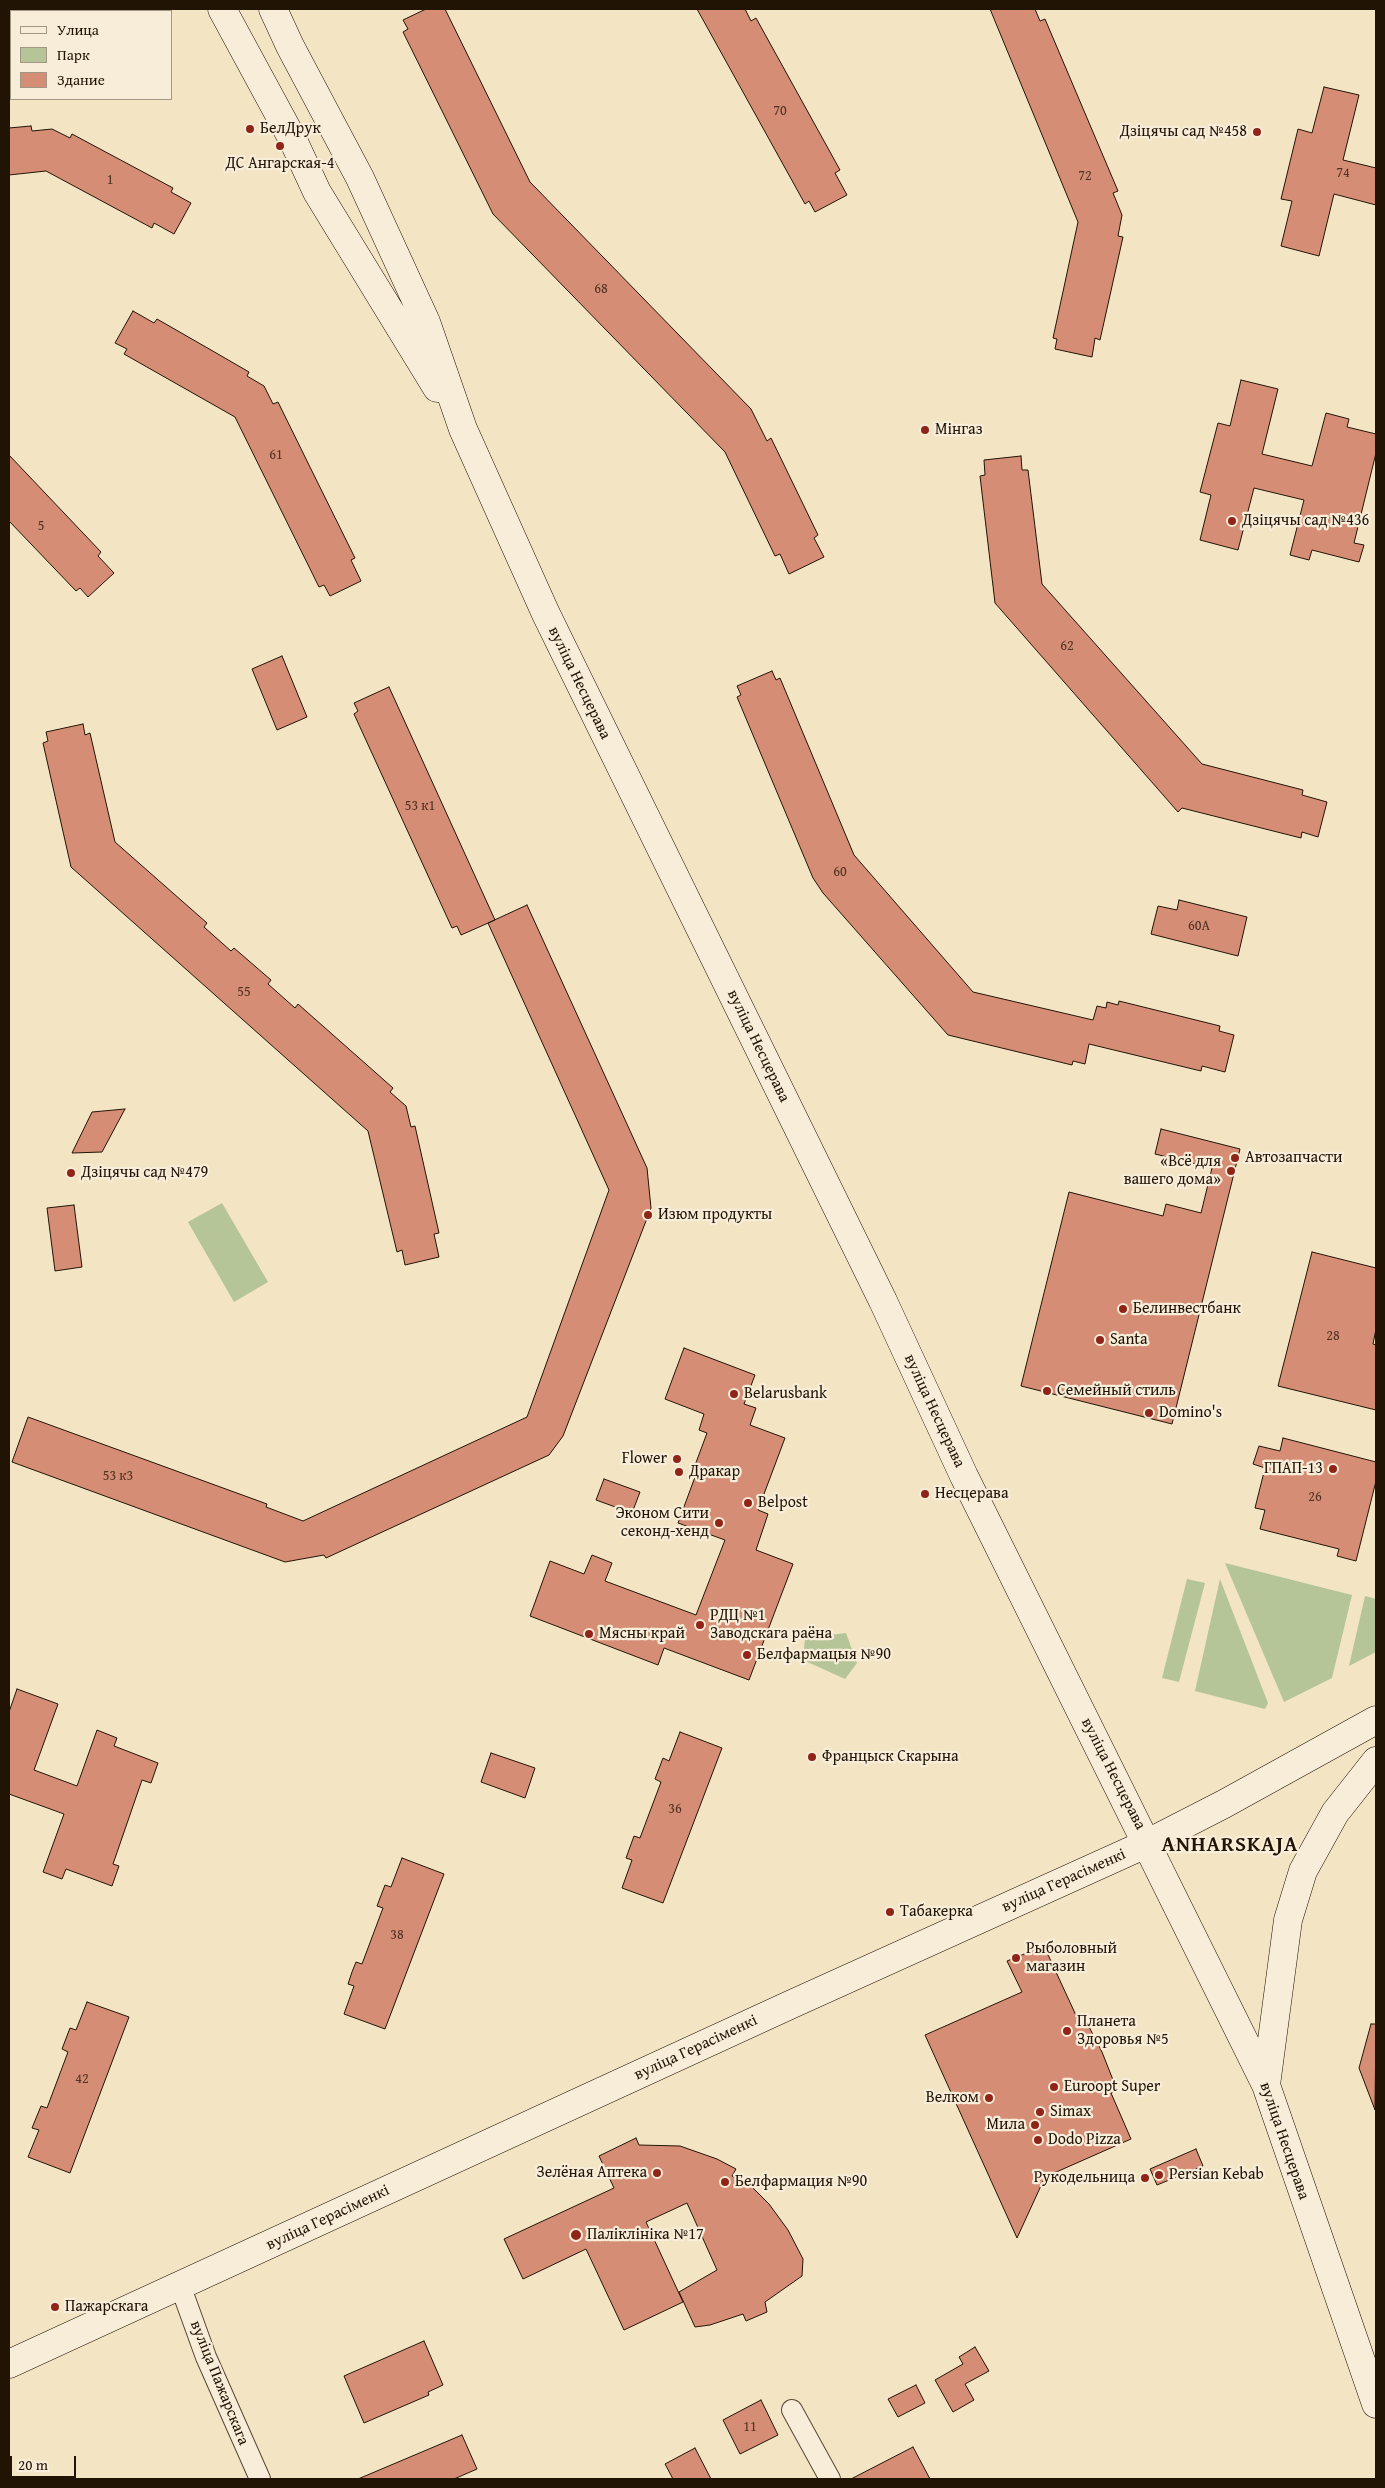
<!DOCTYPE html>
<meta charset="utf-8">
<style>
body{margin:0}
#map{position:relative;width:1385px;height:2488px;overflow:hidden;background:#f3e4c4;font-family:"Gentium Book Plus",serif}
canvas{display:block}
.frame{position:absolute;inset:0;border:10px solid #221405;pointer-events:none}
.legend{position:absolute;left:10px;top:10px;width:162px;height:90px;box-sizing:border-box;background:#f7edd9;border:1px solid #a29684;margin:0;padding:6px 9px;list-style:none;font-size:15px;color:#221405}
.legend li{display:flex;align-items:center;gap:10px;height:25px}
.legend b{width:25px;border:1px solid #a29684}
.scale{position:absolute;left:10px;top:2456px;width:66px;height:22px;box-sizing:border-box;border:2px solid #221405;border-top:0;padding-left:6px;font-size:15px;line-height:18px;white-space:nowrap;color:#221405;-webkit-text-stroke:4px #f7edd9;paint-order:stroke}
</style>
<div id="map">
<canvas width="1385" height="2488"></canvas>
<div class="frame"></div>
<ul class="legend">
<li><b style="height:6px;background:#f7edd9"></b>Улица</li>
<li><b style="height:14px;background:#b5c598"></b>Парк</li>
<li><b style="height:14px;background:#d58d75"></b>Здание</li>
</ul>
<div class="scale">20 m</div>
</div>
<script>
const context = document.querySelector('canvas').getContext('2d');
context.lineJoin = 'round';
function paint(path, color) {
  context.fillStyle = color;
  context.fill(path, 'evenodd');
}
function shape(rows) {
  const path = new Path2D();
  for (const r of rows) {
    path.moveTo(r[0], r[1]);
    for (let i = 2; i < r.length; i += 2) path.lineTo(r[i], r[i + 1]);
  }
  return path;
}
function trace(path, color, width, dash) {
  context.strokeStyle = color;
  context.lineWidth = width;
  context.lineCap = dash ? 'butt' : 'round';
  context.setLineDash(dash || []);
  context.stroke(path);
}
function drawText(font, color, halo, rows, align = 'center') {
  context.font = font + ' "Gentium Book Plus",serif';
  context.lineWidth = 4.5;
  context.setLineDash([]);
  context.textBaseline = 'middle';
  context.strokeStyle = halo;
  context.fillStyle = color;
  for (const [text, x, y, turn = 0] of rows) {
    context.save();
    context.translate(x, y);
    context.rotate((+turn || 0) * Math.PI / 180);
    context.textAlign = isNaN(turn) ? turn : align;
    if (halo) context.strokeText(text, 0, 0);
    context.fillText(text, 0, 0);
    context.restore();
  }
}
const green = shape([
 [222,1203,268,1282,234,1302,188,1222],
 [1225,1563,1352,1595,1332,1678,1284,1702],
 [1187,1579,1205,1583,1179,1682,1162,1678],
 [1220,1579,1268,1703,1265,1709,1195,1691],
 [1365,1596,1376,1599,1376,1652,1349,1666],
 [846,1633,857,1663,845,1679,803,1660,805,1638]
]);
const building = shape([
 [426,9,445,9,530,182,751,409,767,441,771,438,818,535,814,538,824,557,789,574,780,554,775,556,725,452,493,214,403,32,408,29,403,20,426,9],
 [697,9,745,9,751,21,756,18,840,170,835,173,847,195,815,212,809,201,805,204,697,9],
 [990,9,1035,9,1040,21,1045,19,1118,191,1113,193,1122,215,1118,236,1123,237,1100,340,1095,338,1092,357,1055,349,1057,339,1053,338,1078,222,990,9],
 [1324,87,1359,95,1343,160,1376,168,1376,205,1334,194,1319,256,1281,246,1292,201,1281,199,1298,129,1312,133,1324,87],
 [31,126,32,131,52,129,70,138,72,134,173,188,171,192,191,203,174,234,154,223,152,228,46,171,9,175,9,128,31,126],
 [133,311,154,323,157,319,211,350,249,372,247,376,264,386,273,404,278,402,307,461,355,558,351,560,361,581,330,596,324,585,319,587,235,417,124,354,127,349,115,343,133,311],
 [1241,380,1278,389,1262,454,1312,466,1326,413,1349,419,1347,427,1376,434,1376,453,1354,543,1364,545,1359,562,1312,550,1309,560,1290,555,1304,500,1254,488,1238,550,1200,540,1211,495,1200,492,1218,423,1230,426,1241,380],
 [9,455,101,552,98,556,114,573,88,597,80,588,76,591,9,521,9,455],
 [1021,456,1022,470,1028,470,1042,584,1202,764,1303,790,1302,795,1327,802,1318,837,1302,832,1301,838,1182,808,1178,812,995,603,980,476,985,475,984,460,1021,456],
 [282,656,307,717,277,730,252,669,282,656],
 [772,671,776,680,780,678,854,855,973,992,1093,1020,1097,1006,1106,1008,1107,1002,1118,1005,1119,1001,1220,1026,1219,1031,1234,1035,1225,1072,1202,1066,1201,1071,1089,1044,1085,1064,1073,1061,1072,1065,948,1035,823,893,813,878,737,697,741,695,737,686,772,671],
 [389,687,495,920,461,935,457,926,452,928,354,714,358,711,354,703,389,687],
 [83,724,85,735,90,733,115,842,207,923,204,927,231,951,234,948,271,980,268,984,295,1008,298,1004,393,1088,390,1092,406,1106,411,1127,415,1126,439,1233,434,1234,439,1257,405,1265,402,1250,397,1252,368,1131,71,867,43,743,48,741,46,732,83,724],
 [1179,900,1247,917,1238,956,1151,934,1158,906,1177,910,1179,900],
 [527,905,647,1168,651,1208,563,1436,549,1455,326,1558,324,1555,285,1562,12,1462,28,1417,267,1504,266,1507,303,1521,527,1417,609,1190,488,923,527,905],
 [125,1109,102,1152,72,1153,92,1112,125,1109],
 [1161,1129,1240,1149,1172,1424,1021,1386,1069,1192,1163,1216,1166,1204,1201,1213,1212,1168,1155,1154,1161,1129],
 [74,1205,82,1267,55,1271,47,1208,74,1205],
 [1312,1252,1376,1268,1376,1329,1373,1344,1376,1345,1376,1410,1278,1386,1312,1252],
 [684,1348,755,1375,744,1404,756,1408,750,1425,785,1438,758,1510,768,1514,756,1550,793,1564,749,1680,664,1648,658,1665,530,1616,550,1561,584,1574,592,1555,612,1563,605,1581,696,1615,725,1540,678,1523,695,1477,691,1476,707,1433,699,1430,704,1414,665,1399,684,1348],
 [1283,1438,1376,1462,1376,1481,1356,1561,1337,1556,1339,1549,1260,1529,1265,1510,1255,1508,1265,1468,1253,1464,1259,1446,1280,1451,1283,1438],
 [604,1479,640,1492,632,1513,596,1500,604,1479],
 [17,1689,58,1704,34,1770,77,1786,97,1730,117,1738,114,1746,158,1763,151,1783,142,1780,113,1864,119,1866,112,1886,66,1869,62,1879,43,1872,64,1814,9,1794,9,1712,17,1689],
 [680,1732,722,1748,663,1903,622,1888,632,1860,626,1858,634,1836,640,1838,661,1782,655,1779,663,1758,669,1761,680,1732],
 [491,1753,535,1768,525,1798,481,1782,491,1753],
 [402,1858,444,1874,385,2029,344,2014,354,1986,348,1984,352,1972,356,1962,362,1964,383,1908,377,1906,385,1885,391,1887,402,1858],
 [1044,1946,1080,2024,1086,2021,1102,2052,1117,2090,1111,2093,1131,2139,1045,2177,1017,2238,925,2035,1022,1992,1007,1961,1044,1946],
 [87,2002,129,2017,70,2173,28,2157,39,2130,32,2128,41,2106,47,2108,68,2052,62,2049,70,2028,76,2030,87,2002],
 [1371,2024,1376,2024,1375,2110,1359,2068,1371,2024],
 [636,2138,639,2145,680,2146,717,2159,736,2169,732,2176,752,2187,769,2204,788,2230,803,2259,802,2276,765,2302,767,2312,746,2321,743,2314,710,2325,695,2327,679,2292,717,2270,687,2203,646,2222,683,2302,624,2330,586,2249,523,2279,504,2239,614,2188,599,2156,636,2138],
 [1196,2149,1203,2166,1157,2185,1150,2169,1196,2149],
 [424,2341,443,2385,428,2392,429,2395,364,2423,344,2376,424,2341],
 [975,2347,989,2371,965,2384,974,2400,953,2412,935,2380,963,2364,959,2357,975,2347],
 [916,2385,925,2403,898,2417,888,2399,916,2385],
 [761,2400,778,2435,740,2454,723,2420,761,2400],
 [462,2435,477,2469,454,2479,358,2479,462,2435],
 [913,2447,930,2479,851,2479,913,2447],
 [695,2448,711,2479,673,2479,665,2464,695,2448]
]);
const street = shape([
 [180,2285,206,2357,260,2479],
 [792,2410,830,2479]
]);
const secondary = shape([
 [222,9,293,140,317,192,437,388],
 [273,9,290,46,360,178,426,322,463,429,546,614,883,1301,964,1476,1266,2085,1376,2404],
 [58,11,63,9],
 [9,33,11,32],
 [1266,2085,1288,1920,1303,1871,1335,1813,1376,1761],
 [9,2364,792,2004,1148,1843,1224,1804,1376,1720]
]);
const markers = [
 [250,129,5,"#8f2418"],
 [1257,132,5,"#8f2418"],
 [280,146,5,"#8f2418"],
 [925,430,5,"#8f2418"],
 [1232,521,5,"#8f2418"],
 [1235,1158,5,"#8f2418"],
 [1231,1171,5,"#8f2418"],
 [71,1173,5,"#8f2418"],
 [648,1215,5,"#8f2418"],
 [1123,1309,5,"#8f2418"],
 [1100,1340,5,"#8f2418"],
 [1047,1391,5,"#8f2418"],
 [734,1394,5,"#8f2418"],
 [1149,1413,5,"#8f2418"],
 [677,1459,5,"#8f2418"],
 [1333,1469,5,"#8f2418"],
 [679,1472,5,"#8f2418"],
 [925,1494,5,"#8f2418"],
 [748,1503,5,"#8f2418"],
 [719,1523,5,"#8f2418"],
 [700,1625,5,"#8f2418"],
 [589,1634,5,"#8f2418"],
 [747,1655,5,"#8f2418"],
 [812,1757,5,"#8f2418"],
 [890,1912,5,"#8f2418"],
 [1016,1958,5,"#8f2418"],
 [1067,2031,5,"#8f2418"],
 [1054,2087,5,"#8f2418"],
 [989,2098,5,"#8f2418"],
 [1040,2112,5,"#8f2418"],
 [1035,2125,5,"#8f2418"],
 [1038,2140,5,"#8f2418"],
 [657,2173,5,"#8f2418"],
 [1159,2175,5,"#8f2418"],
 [1145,2178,5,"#8f2418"],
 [725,2182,5,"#8f2418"],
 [576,2235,6,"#8f2418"],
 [55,2307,5,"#8f2418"]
];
const numberNames = [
 ["70",780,111],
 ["74",1343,173],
 ["72",1085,176],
 ["1",110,180],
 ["68",601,289],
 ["61",276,455],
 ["5",41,526],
 ["62",1067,646],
 ["53 к1",420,806],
 ["60",840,872],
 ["60А",1199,926],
 ["55",244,992],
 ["28",1333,1336],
 ["53 к3",118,1476],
 ["26",1315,1497],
 ["36",675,1809],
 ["38",397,1935],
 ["42",82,2079],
 ["11",750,2427]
];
const poiNames = [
 ["БелДрук",260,129],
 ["Дзіцячы сад №458",1247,132,"right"],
 ["ДС Ангарская-4",280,164,"center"],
 ["Мінгаз",935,430],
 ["Дзіцячы сад №436",1242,521],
 ["Автозапчасти",1245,1158],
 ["«Всё для",1221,1162,"right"],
 ["вашего дома»",1221,1180,"right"],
 ["Дзіцячы сад №479",81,1173],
 ["Изюм продукты",658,1215],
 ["Белинвестбанк",1133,1309],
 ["Santa",1110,1340],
 ["Семейный стиль",1057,1391],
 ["Belarusbank",744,1394],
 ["Domino's",1159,1413],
 ["Flower",667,1459,"right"],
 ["ГПАП-13",1323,1469,"right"],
 ["Дракар",689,1472],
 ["Несцерава",935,1494],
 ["Belpost",758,1503],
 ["Эконом Сити",709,1514,"right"],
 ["секонд-хенд",709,1532,"right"],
 ["РДЦ №1",710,1616],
 ["Заводскага раёна",710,1634],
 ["Мясны край",599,1634],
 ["Белфармацыя №90",757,1655],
 ["Францыск Скарына",822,1757],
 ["Табакерка",900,1912],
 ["Рыболовный",1026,1949],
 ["магазин",1026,1967],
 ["Планета",1077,2022],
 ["Здоровья №5",1077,2040],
 ["Euroopt Super",1064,2087],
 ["Велком",979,2098,"right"],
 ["Simax",1050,2112],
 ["Мила",1025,2125,"right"],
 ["Dodo Pizza",1048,2140],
 ["Зелёная Аптека",647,2173,"right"],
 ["Persian Kebab",1169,2175],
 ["Рукодельница",1135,2178,"right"],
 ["Белфармация №90",735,2182],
 ["Паліклініка №17",587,2235],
 ["Пажарскага",65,2307]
];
const streetNames = [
 ["вуліца Несцерава",579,683,64],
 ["вуліца Несцерава",758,1046,64],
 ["вуліца Несцерава",934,1411,65],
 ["вуліца Несцерава",1113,1774,63],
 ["вуліца Герасіменкі",1064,1881,-24],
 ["вуліца Герасіменкі",696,2048,-25],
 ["вуліца Несцерава",1284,2141,71],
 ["вуліца Герасіменкі",328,2218,-25],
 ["вуліца Пажарскага",219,2383,68]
];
const districtNames = [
 ["ANHARSKAJA",1230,1846]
];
paint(green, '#b5c598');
paint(building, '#d58d75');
trace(building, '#221405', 1);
trace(street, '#564835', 22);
trace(secondary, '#221405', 29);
trace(street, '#f7edd9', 20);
trace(secondary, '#f7edd9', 28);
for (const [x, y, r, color] of markers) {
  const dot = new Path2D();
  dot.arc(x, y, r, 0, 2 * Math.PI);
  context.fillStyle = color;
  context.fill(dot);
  trace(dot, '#f7edd9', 2);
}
drawText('14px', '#4f3221', null, numberNames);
drawText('16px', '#221405', '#f7edd9', poiNames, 'left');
drawText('16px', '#221405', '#f7edd9', streetNames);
context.letterSpacing = '1px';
drawText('bold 21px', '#221405', '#f7edd9', districtNames);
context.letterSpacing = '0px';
</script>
